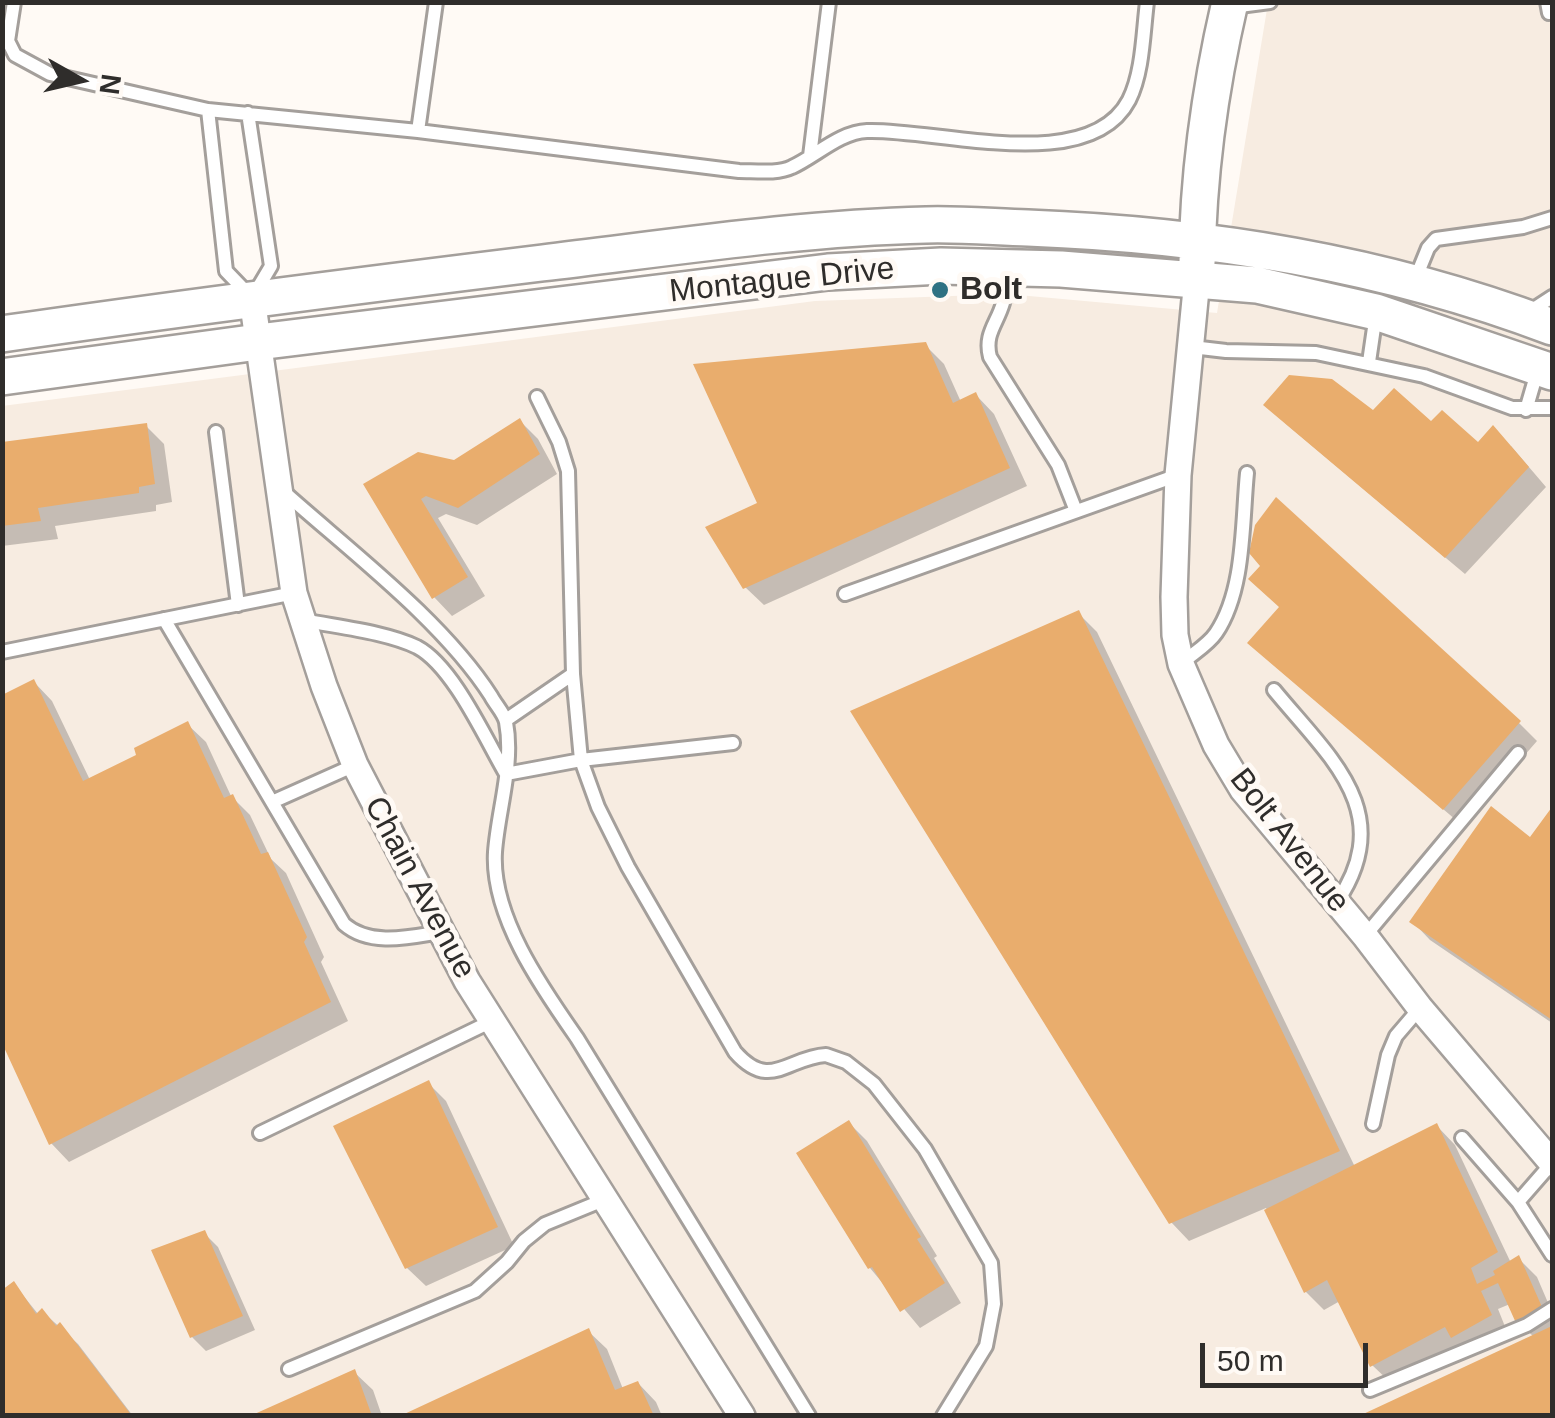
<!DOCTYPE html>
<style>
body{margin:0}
#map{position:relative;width:1555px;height:1418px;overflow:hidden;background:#fffaf5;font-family:Helvetica,sans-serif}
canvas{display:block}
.frame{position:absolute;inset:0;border:5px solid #2f2d2b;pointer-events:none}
.north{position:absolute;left:30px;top:30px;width:100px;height:100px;-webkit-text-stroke:8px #fffaf5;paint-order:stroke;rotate:98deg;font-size:28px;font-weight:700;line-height:40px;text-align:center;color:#2f2d2b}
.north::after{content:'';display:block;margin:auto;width:35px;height:45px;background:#2f2d2b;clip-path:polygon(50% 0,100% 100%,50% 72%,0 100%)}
.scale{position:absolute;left:1200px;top:1343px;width:168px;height:45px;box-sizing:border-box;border:5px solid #2f2d2b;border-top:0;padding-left:12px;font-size:30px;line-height:35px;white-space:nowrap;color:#2f2d2b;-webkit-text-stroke:8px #fffaf5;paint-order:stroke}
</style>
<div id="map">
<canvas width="1555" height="1418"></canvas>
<div class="frame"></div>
<div class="north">N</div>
<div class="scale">50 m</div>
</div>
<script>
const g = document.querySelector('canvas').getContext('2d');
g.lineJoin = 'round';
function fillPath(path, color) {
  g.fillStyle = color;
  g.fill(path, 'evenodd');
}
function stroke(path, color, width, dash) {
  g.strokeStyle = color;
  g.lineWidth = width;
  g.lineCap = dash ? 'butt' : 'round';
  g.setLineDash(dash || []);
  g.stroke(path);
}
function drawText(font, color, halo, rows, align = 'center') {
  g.font = font + ' Helvetica,sans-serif';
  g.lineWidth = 10;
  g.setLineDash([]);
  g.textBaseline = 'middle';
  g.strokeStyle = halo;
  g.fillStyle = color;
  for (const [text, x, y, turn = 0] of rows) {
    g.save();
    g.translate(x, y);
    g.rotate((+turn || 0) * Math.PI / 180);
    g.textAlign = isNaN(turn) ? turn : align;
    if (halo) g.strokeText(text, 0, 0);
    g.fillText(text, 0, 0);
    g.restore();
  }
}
const built = new Path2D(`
 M1268 3H1552V1415H3L2 406 815 301 1007 294 1217 313Z`);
const shadow = new Path2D(`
 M925 345 944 364 961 402 976 395 994 414 1027 486 764 605 745 587Z
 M1373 414 1431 424 1478 446H1511L1546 487 1465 574 1285 423Z
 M520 421 538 439 557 474 477 525 446 514 438 518 485 596 452 616 434 597 367 485 454 463Z
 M146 426 164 444 172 502 156 505V511L55 526 58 539 2 546V445Z
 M1078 613 1097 632 1355 1167 1437 1126 1455 1145 1511 1263 1518 1258 1537 1277 1552 1312V1416H1365L1534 1337 1518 1322 1510 1304 1498 1309 1508 1334 1391 1383 1372 1365 1340 1301 1324 1310 1306 1292 1266 1208 1189 1241 1171 1222Z
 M1269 661 1519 723 1537 741 1463 826Z
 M34 682 52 701 90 780 140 756 187 724 206 742 231 796 250 815 271 859 286 873 324 957 321 962 348 1021 69 1162 51 1143Z
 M1552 811V1023L1430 940 1412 921 1530 841Z
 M428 1083 446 1101 514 1246 426 1286 407 1268Z
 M849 1123 867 1141 937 1256 934 1258 961 1303 920 1328 870 1268Z
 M204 1233 218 1247 255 1330 206 1351 192 1337Z
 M14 1284 38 1314 42 1311 78 1344 133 1416H2Z
 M588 1331 607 1349 623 1389 638 1383 656 1402 662 1416H406Z
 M354 1372 373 1390 382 1416H256Z`);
const building = new Path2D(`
 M926 342 953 403 976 392 1010 468 743 589 705 527 757 503 693 364Z
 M1289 375 1332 379 1373 410 1394 388 1431 421 1442 410 1478 442 1493 425 1529 467 1445 558 1263 405Z
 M520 418 540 454 458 508 426 496 421 499 468 577 432 599 363 484 418 452 454 460Z
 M147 423 155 484 139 487V493L38 508 41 521 2 526V442Z
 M1276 497 1521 721 1443 810 1247 643 1279 607 1248 579 1260 566 1249 553 1255 525Z
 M1079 610 1340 1151 1169 1224 850 711Z
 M34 679 83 781 136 755 134 748 188 721 224 798 233 794 261 854 268 852 307 937 304 942 331 1002 49 1145 2 1043V695Z
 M1491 806 1530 837 1552 807V1020L1409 922Z
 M429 1080 498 1227 405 1269 333 1126Z
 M849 1120 921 1237 917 1239 945 1283 900 1312 872 1267 868 1269 796 1153Z
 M1437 1123 1498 1252 1471 1268 1477 1284 1495 1275 1493 1271 1519 1255 1542 1307 1516 1323 1498 1283 1481 1291 1492 1315 1451 1338 1445 1327 1370 1367 1327 1280 1304 1293 1264 1210Z
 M205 1230 243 1316 190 1338 151 1250Z
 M14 1281 36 1314 42 1308 56 1326 60 1322 132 1416H2V1290Z
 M1552 1326V1416H1359Z
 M589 1328 615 1390 638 1381 654 1416H400Z
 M355 1369 372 1416H250Z`);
const lane = new Path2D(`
 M14 2 8 41 15 55 50 74 208 110 418 131 739 171C755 171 778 174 792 167 816 156 840 132 867 131 935 128 1089 177 1129 100 1143 72 1143 33 1147 2
 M1547 2 1549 13
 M1232 7 1270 2
 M208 110 226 271 252 298 271 266 248 113
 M418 131 436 2
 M810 156 829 2
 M1009 270C1007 281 1006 292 1003 303 997 324 984 334 990 357L1058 465 1076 511
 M1415 280 1428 248 1436 239 1523 227 1552 218
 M1529 312 1552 297
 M1192 347 1226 351 1316 353 1424 376 1512 408H1552
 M1369 362 1376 314
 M1526 410 1538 369
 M216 432 238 605
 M284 492C350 551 443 621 491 696 495 704 504 713 506 722 514 765 498 810 495 852 491 916 542 988 577 1038L809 1416
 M845 594 1178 475
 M164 619 344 924C370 947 410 937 441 932
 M303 620C337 627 386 632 417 647 453 666 485 738 506 774L581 760 733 743
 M2 652 294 593
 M1181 664C1192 654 1208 645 1216 633 1245 590 1242 523 1247 473
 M573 674 581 760 598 807 628 867 735 1052C770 1092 788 1057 826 1055L846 1062 874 1084 925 1149 991 1263 994 1304 986 1346 943 1416
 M1274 690C1329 757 1398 812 1337 902
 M506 720 573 674 568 471 559 442 537 397
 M272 802 355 765
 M1365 936 1518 753
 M1373 1124 1388 1055 1396 1036 1420 1008
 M260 1133 492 1021
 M1462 1138 1518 1202 1552 1163
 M1518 1202 1552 1255
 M289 1369 475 1291 507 1262 524 1241 545 1224 606 1199
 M1370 1390 1527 1325 1552 1309`);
const street = new Path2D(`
 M1197 279 1178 475 1174 597 1175 635 1181 664 1216 745 1243 790 1365 936 1420 1008 1552 1163
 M252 298 294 593 324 686 355 765 467 981 742 1416`);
const secondary = new Path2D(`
 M1197 263C1198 174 1210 88 1230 2
 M2 334C182 308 362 285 542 263 669 248 798 228 926 225 960 224 994 227 1028 228 1209 235 1383 263 1552 327
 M2 377 258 342 828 272 941 266 1061 269 1257 285 1376 312 1552 372`);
const markers = [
 [940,290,10,"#2f7283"]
];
const streetNames = [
 ["Montague Drive",782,281,-6],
 ["Bolt Avenue",1289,841,52],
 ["Chain Avenue",419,888,62]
];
const poiNames = [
 ["Bolt",960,290]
];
fillPath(built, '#f7ece1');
fillPath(shadow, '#0003');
fillPath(building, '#e9ad6d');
stroke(lane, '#a49f9b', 18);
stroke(street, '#a49f9b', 30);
stroke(secondary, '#a49f9b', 40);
stroke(lane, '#fff', 12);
stroke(street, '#fff', 25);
stroke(secondary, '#fff', 35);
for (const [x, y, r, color] of markers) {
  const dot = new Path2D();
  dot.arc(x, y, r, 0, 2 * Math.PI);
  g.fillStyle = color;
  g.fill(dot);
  stroke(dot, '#fffaf5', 4);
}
drawText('32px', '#2f2d2b', '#fffaf5', streetNames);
drawText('bold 32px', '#2f2d2b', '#fffaf5', poiNames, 'left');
</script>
